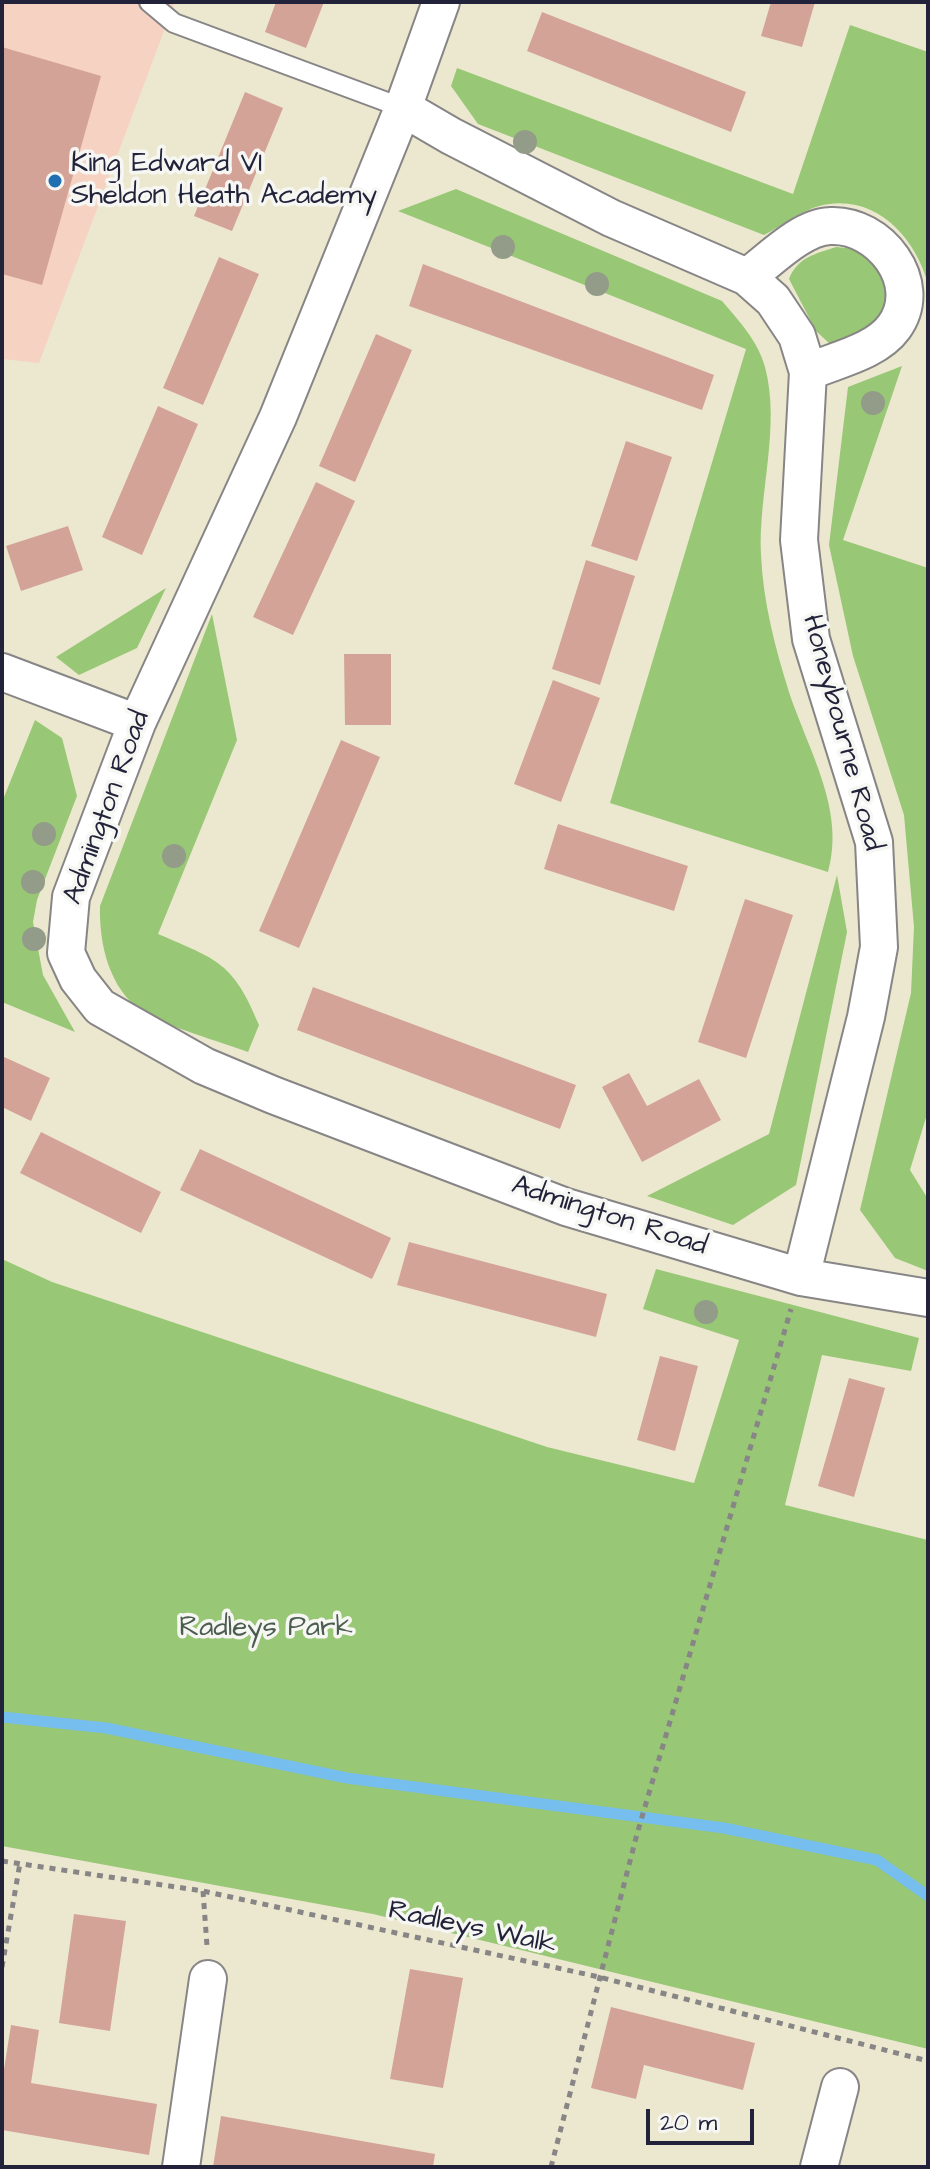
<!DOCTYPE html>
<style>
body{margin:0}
#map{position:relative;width:930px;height:2169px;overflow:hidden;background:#ece8cf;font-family:"Architects Daughter",sans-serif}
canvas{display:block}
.frame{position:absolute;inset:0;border:4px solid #22223b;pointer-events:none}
.scale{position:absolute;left:646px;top:2109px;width:108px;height:36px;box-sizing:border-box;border:4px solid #22223b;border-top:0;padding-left:10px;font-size:24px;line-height:28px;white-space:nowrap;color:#22223b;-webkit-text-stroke:6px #f6f6f2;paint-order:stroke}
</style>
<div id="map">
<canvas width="930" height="2169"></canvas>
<div class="frame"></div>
<div class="scale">20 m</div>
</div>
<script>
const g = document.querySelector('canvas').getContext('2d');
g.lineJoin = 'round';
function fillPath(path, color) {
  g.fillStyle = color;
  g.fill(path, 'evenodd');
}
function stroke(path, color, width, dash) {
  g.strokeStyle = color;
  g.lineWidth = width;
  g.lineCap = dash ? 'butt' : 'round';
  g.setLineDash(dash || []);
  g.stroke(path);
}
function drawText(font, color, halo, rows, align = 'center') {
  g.font = font + ' "Architects Daughter",sans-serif';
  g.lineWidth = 7;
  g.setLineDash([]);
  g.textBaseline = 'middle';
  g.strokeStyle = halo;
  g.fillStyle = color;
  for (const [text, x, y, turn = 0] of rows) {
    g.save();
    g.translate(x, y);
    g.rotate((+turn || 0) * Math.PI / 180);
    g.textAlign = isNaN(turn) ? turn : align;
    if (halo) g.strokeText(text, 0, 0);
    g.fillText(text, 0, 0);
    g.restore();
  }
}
const built = new Path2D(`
 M2 2H175L39 363 2 359Z`);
const green = new Path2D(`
 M850 25 928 52V284C915 236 874 192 819 206 801 211 781 226 764 235L478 124 451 86 457 68 793 194Z
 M456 189 722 301C739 321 758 341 765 367 781 427 758 494 761 555 763 601 775 648 789 692 808 750 846 810 828 872L610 803 746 349 398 211Z
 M836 247C844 248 855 248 861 251 896 270 894 329 855 341 847 343 838 343 830 344L816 331 789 279C798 257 815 254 836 247Z
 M902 366 843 540 928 568V1111L910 1170 928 1199V1271L895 1258 860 1210 911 993 914 927 904 815 853 656 829 545 848 387Z
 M166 588 137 648 79 675 56 657Z
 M212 614 237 740 158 934C218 960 233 962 259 1025L248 1052C221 1042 165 1026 143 1012 109 989 99 944 100 906Z
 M35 720 62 738 77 796 37 900 33 922 43 975 75 1032 2 1002V802Z
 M837 875 847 932 796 1185 733 1225 647 1196 769 1134Z
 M2 1259 52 1282 547 1447 694 1483 739 1340 643 1309 656 1269 919 1338 911 1371 822 1355 785 1505 928 1540V2049L373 1914 2 1846Z`);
const stream = new Path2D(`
 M2 1717 106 1728 347 1778 724 1828 877 1860 928 1896`);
const building = new Path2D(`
 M276 2H324L306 48 265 32Z
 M771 2H815L802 47 761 36Z
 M542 12 746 92 731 132 527 51Z
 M2 47 101 76 42 285 2 274Z
 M245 92 283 108 232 231 194 216Z
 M219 257 259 274 203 405 163 388Z
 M423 264 714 375 702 410 409 306Z
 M376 334 412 350 355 482 319 466Z
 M158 406 198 424 142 555 102 537Z
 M626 441 672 457 637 561 591 546Z
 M316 482 355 501 293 635 253 617Z
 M68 526 83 570 21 591 6 546Z
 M586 560 635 576 600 685 552 669Z
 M344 654H391V725H345Z
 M553 680 600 698 561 802 514 784Z
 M341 740 380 757 299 948 259 931Z
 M558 824 688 866 674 911 544 869Z
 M745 899 793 915 746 1058 698 1042Z
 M313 987 576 1085 560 1129 297 1030Z
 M2 1056 50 1078 31 1121 2 1107Z
 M629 1073 647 1106 699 1079 721 1120 642 1162 602 1087Z
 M41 1132 161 1192 141 1233 20 1173Z
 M200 1149 391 1238 372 1279 180 1190Z
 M409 1242 607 1294 596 1337 397 1285Z
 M660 1356 698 1366 675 1451 637 1440Z
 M849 1378 885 1388 854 1497 818 1486Z
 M74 1914 126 1921 110 2031 59 2023Z
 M410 1969 463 1978 443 2088 390 2079Z
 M611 2007 755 2043 743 2090 644 2065 636 2099 591 2088Z
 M11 2025 39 2030 31 2083 157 2104 149 2155 2 2130V2082Z
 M221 2116 435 2154 433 2167H213Z`);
const path = new Path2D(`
 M2 1861 203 1891 599 1977 928 2061
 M203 1891 207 1946
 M2 1967 20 1863
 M551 2167 637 1834 791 1309`);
const lane = new Path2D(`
 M149 2 174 23 403 108`);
const street = new Path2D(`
 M441 2 403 108 278 417 137 723 71 897 66 953 78 979 100 1007 204 1066 273 1095 566 1207 801 1277 928 1298
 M403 108 451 136 611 218 747 277 773 300 797 336 808 372 799 540 811 639 874 842 879 947 866 1017 801 1277
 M747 277C769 261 801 227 830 226 879 223 926 283 894 327 876 352 835 360 808 372
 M2 672 137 723
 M181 2167 208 1979
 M819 2167 840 2087`);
const trees = [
 [525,142],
 [503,247],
 [597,284],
 [873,403],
 [44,834],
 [174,856],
 [33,882],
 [34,939],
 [706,1312]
];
const markers = [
 [55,181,8,"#1f6fb2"]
];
const poiNames = [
 ["King Edward VI",71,165],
 ["Sheldon Heath Academy",71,197]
];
const streetNames = [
 ["Honeybourne Road",841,733,75],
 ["Admington Road",108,808,-70],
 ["Admington Road",609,1217,18],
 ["Radleys Walk",472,1929,12]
];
const parkNames = [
 ["Radleys Park",266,1629]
];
fillPath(built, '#f6d2c3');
fillPath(green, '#98c776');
stroke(stream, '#75beee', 11);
fillPath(building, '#d4a397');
stroke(lane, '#878585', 22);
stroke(street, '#878585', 40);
stroke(path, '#878585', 5, [6, 6]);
stroke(lane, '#fff', 18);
stroke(street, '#fff', 36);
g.fillStyle = '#939b89';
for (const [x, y] of trees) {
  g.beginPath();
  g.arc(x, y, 12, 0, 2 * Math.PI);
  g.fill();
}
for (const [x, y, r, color] of markers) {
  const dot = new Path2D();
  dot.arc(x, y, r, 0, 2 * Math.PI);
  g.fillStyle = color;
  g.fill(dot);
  stroke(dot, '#f6f6f2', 3);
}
drawText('28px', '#22223b', '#f6f6f2', poiNames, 'left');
drawText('28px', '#22223b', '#f6f6f2', streetNames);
drawText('28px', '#4b5c50', '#f6f6f2', parkNames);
</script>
